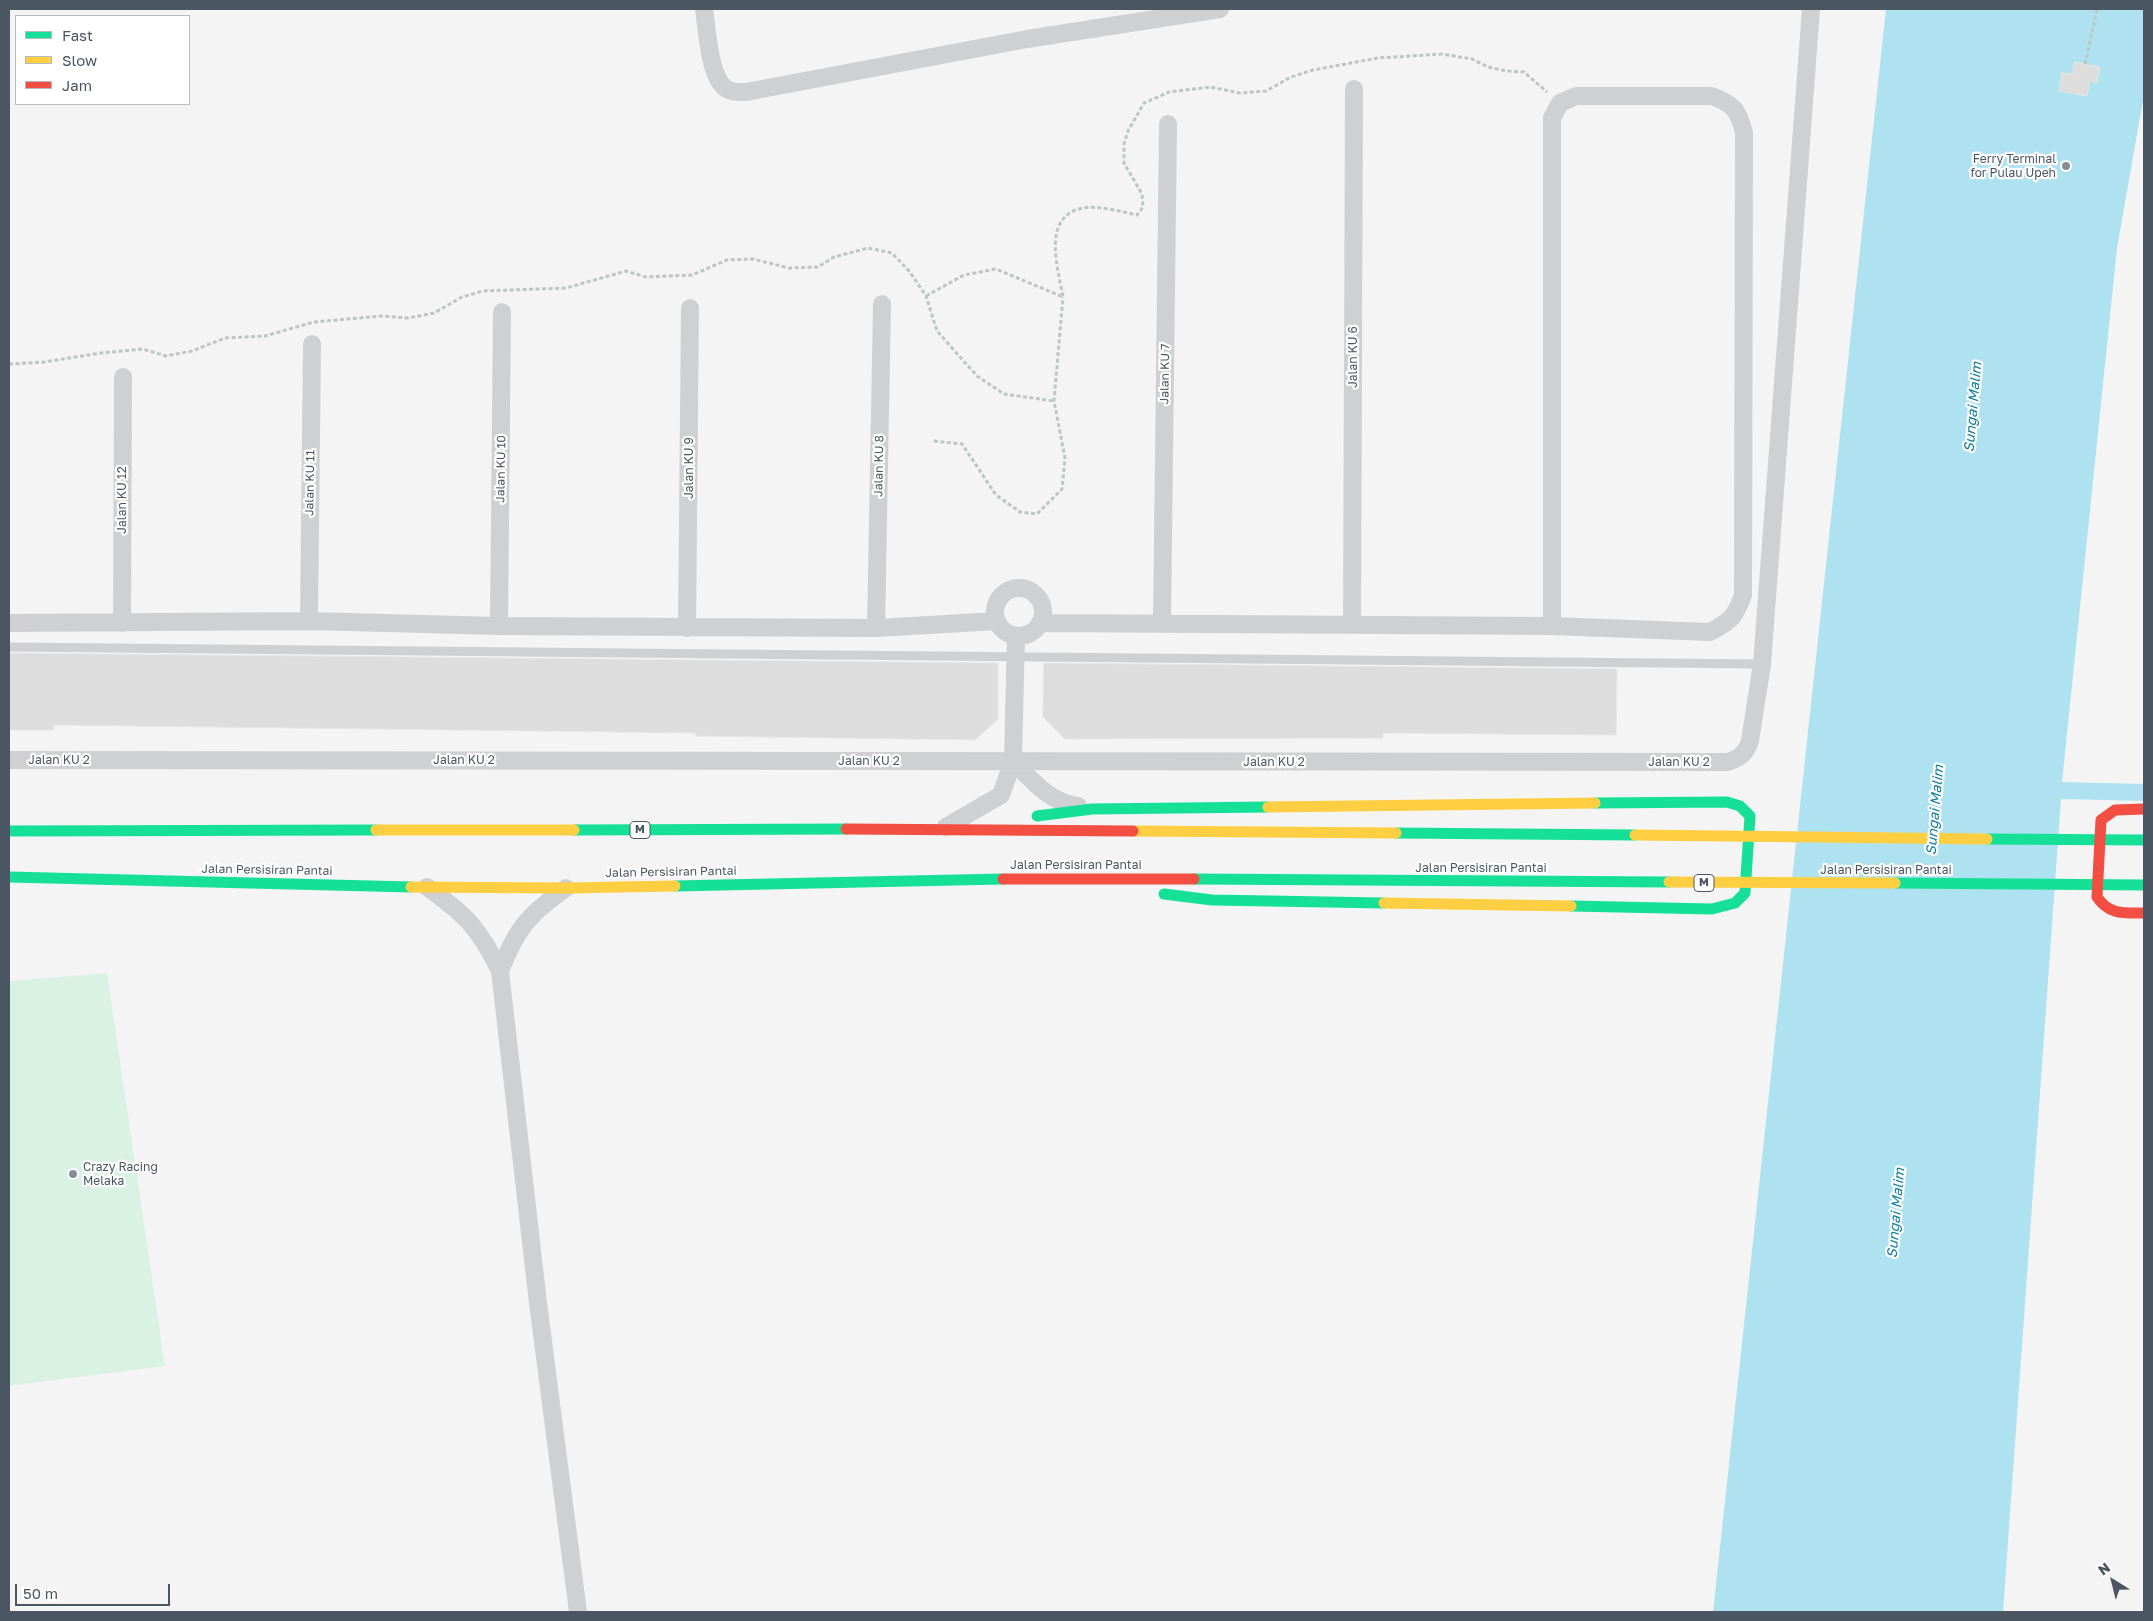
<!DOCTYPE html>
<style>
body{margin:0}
#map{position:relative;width:2153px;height:1621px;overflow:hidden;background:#f4f4f4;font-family:"Golos Text",sans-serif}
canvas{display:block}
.frame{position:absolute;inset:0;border:10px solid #4a5661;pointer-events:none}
.legend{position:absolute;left:15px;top:15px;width:175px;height:90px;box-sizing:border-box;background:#fff;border:1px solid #b7bbc0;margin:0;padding:6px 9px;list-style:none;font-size:15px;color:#4a5661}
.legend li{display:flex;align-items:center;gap:10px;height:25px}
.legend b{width:25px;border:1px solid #b7bbc0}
.north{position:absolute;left:2088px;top:1556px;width:50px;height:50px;-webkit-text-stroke:4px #fff;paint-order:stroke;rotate:324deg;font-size:14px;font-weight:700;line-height:20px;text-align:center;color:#4a5661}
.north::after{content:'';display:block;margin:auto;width:18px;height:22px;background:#4a5661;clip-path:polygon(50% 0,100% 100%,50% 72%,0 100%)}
.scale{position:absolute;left:15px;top:1584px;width:155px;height:22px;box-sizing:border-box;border:2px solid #4a5661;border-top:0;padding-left:6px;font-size:15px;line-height:18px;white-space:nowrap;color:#4a5661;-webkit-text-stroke:4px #fff;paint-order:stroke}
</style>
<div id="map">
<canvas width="2153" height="1621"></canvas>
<div class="frame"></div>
<ul class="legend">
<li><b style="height:6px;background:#16e098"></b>Fast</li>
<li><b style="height:6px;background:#ffcf43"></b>Slow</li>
<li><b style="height:6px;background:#f24e42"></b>Jam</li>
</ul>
<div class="north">N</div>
<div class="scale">50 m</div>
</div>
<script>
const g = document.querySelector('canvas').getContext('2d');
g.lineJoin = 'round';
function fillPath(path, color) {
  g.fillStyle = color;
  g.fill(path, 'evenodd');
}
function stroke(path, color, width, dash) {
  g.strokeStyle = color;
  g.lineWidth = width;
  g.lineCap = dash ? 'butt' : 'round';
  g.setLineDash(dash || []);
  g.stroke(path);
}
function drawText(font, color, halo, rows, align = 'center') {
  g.font = font + ' "Golos Text",sans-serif';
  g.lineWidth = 4.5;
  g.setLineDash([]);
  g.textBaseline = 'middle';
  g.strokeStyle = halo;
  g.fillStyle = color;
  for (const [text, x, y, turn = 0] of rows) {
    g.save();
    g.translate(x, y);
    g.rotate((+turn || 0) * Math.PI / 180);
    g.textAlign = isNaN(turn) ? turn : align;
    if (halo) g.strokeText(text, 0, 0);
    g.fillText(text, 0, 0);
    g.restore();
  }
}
const green = new Path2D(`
 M107 973 165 1366 9 1386V981Z`);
const water = new Path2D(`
 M1886 9H2144V95L2117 248 2062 782 2144 784V801L2061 799 2003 1612H1713Z`);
const building = new Path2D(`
 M2075 62 2100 67 2097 83 2090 81 2087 96 2059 91 2062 73 2072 74Z
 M9 653 998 663V719L975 740 696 736V733L54 725V730H9Z
 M1044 663 1617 669 1616 735 1383 733V738L1065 739 1043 717Z`);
const path = new Path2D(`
 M2085 64 2097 9
 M926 296 964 275 996 269 1063 297C1058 268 1041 216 1083 208 1097 205 1123 212 1137 215L1143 207 1142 194 1124 163V144L1128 131 1144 103 1169 92 1210 87 1240 93 1266 91 1291 77 1313 70 1378 58 1442 54 1472 59 1488 67 1506 71 1524 72 1547 92
 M9 364 44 362 101 353 143 349 166 356 192 351 225 338 265 336 314 322 381 316 408 318 434 313 462 297 483 291 566 288 626 271 646 277 692 275 727 260 753 259 789 268 818 267 834 257 868 248 892 253 910 272 926 296 937 331 977 376 1004 394 1054 401
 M934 441 962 444 996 495 1020 512 1037 514 1062 489 1065 458 1054 401 1063 297`);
const lane = new Path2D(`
 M9 647 1762 664`);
const street = new Path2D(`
 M704 9C707 28 709 74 724 87 731 93 738 92 746 92L1027 39 1220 9
 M995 612a24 24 0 1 1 48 0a24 24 0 1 1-48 0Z
 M309 621 312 344
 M9 623 309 621 499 626 876 628 997 621
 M122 623 123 377
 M1040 623 1552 626 1710 632C1731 621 1735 617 1743 595L1744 133C1739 111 1733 103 1711 96H1576L1560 103 1552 118V626
 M1162 624 1168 124
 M1352 625 1354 89
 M499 626 502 312
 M687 628 690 308
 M876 628 882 304
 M9 760 1728 762C1740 758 1746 753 1750 741L1762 664 1811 9
 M1013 761C1033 781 1049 802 1078 806
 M946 827 1001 795 1013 761 1016 636
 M427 887C466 915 479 928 500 971L538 1303 578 1612
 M500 971C517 928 528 915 566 888`);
const fast = new Path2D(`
 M1037 816 1092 809 1268 807
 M574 830 846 829
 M9 831 376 830
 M1396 833 1635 835
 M1987 839 2144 840
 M9 877 411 887
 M1194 879 1669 882
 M1895 883 2144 885
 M675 886 1003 879
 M1164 894 1212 900 1384 903
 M1571 906 1712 909 1735 903 1745 893 1750 816 1740 806 1727 802 1595 803`);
const slow = new Path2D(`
 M1268 807 1595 803
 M376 830H574
 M1133 831 1396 833
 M1635 835 1987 839
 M1669 882 1895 883
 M411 887 566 888 675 886
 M1384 903 1571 906`);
const jam = new Path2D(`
 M2144 809 2115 810 2101 820 2097 897C2109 915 2124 913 2144 913
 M846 829 1133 831
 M1003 879H1194`);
const markers = [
 [2066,166,5,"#868d94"],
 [73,1174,5,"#868d94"]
];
const shields = [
 [640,830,20],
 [1704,883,20]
];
const shieldNames = [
 ["M",640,830],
 ["M",1704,883]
];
const poiNames = [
 ["Ferry Terminal",2056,159],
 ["for Pulau Upeh",2056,173],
 ["Crazy Racing",83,1167,"left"],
 ["Melaka",83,1181,"left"]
];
const streetNames = [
 ["Jalan KU 6",1353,357,-90],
 ["Jalan KU 7",1165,374,-89],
 ["Jalan KU 8",879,466,-89],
 ["Jalan KU 9",689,468,-90],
 ["Jalan KU 10",501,469,-89],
 ["Jalan KU 11",310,483,-89],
 ["Jalan KU 12",122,500,-90],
 ["Jalan KU 2",59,760],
 ["Jalan KU 2",464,760],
 ["Jalan KU 2",869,761],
 ["Jalan KU 2",1274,762],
 ["Jalan KU 2",1679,762],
 ["Jalan Persisiran Pantai",1076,865],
 ["Jalan Persisiran Pantai",1481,868],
 ["Jalan Persisiran Pantai",267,870,1],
 ["Jalan Persisiran Pantai",1886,870],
 ["Jalan Persisiran Pantai",671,872,-1]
];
const waterNames = [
 ["Sungai Malim",1973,407,-85],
 ["Sungai Malim",1935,810,-85],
 ["Sungai Malim",1896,1213,-85]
];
fillPath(green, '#d9f2e3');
fillPath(water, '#aee2f0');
fillPath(building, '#ddddde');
stroke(building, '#e5e6e7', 1);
stroke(path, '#bcc7c4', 3, [4, 2.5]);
stroke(lane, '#ced0d2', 9);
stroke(street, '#ced0d2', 18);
stroke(fast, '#16e098', 11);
stroke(slow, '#ffcf43', 11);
stroke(jam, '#f24e42', 11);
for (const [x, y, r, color] of markers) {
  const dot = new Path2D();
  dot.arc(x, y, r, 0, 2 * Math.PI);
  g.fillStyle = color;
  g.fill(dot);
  stroke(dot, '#fff', 2);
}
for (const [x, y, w] of shields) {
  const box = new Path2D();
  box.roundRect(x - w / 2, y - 8.5, w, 17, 4);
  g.fillStyle = '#fff';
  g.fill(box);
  stroke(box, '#4a5661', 1);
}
drawText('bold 11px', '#4a5661', null, shieldNames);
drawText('12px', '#4a5661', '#fff', poiNames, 'right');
drawText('12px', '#4a5661', '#fff', streetNames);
drawText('italic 14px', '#0c7c9b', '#fff', waterNames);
</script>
